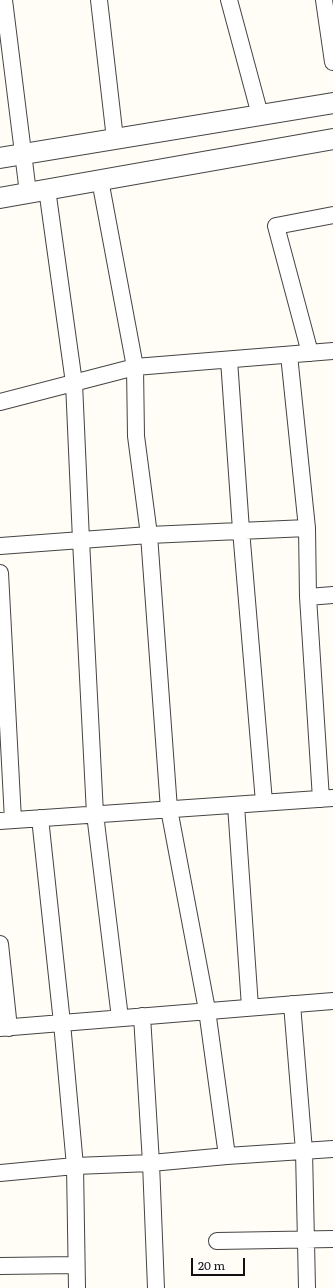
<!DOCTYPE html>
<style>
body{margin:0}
#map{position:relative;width:333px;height:1288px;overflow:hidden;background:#fffdf5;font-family:Literata,serif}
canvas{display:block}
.scale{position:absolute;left:191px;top:1258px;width:54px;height:18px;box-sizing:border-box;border:2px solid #111;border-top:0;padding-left:5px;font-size:12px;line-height:14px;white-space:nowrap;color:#111;-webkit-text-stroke:3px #fff;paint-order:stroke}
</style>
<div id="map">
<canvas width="333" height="1288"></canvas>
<div class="scale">20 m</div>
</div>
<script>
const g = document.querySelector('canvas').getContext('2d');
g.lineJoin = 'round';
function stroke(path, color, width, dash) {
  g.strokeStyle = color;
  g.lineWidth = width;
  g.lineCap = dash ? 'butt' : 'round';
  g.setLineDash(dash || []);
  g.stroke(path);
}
const minor = new Path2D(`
 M4 0 28 193
 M99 0 115 139
 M229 0 260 115
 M324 0 333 62
 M100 180 135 367 136 436 149 535 169 809 207 1010 227 1156
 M47 189 74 383 81 540 95 814 120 1018
 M310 353 276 226 333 215
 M289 355 307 528 308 597 321 799
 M229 360 241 530 264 802
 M0 402 135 367 333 351
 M0 546 149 535 307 528
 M0 573 13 820
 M308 597 333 595
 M236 805 250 1007
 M40 818 62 1023 75 1166 77 1288
 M0 821 333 798
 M0 944 9 1028
 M292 1004 304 1151 307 1288
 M142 1016 151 1163 156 1288
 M0 1028 333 1001
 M0 1173 75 1166 151 1163 227 1156 333 1149
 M217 1241 333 1239
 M0 1266 76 1265`);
const tertiary = new Path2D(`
 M0 158 333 103
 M0 198 333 139`);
stroke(minor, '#444', 18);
stroke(tertiary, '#444', 22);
stroke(minor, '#fff', 16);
stroke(tertiary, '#fff', 20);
</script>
